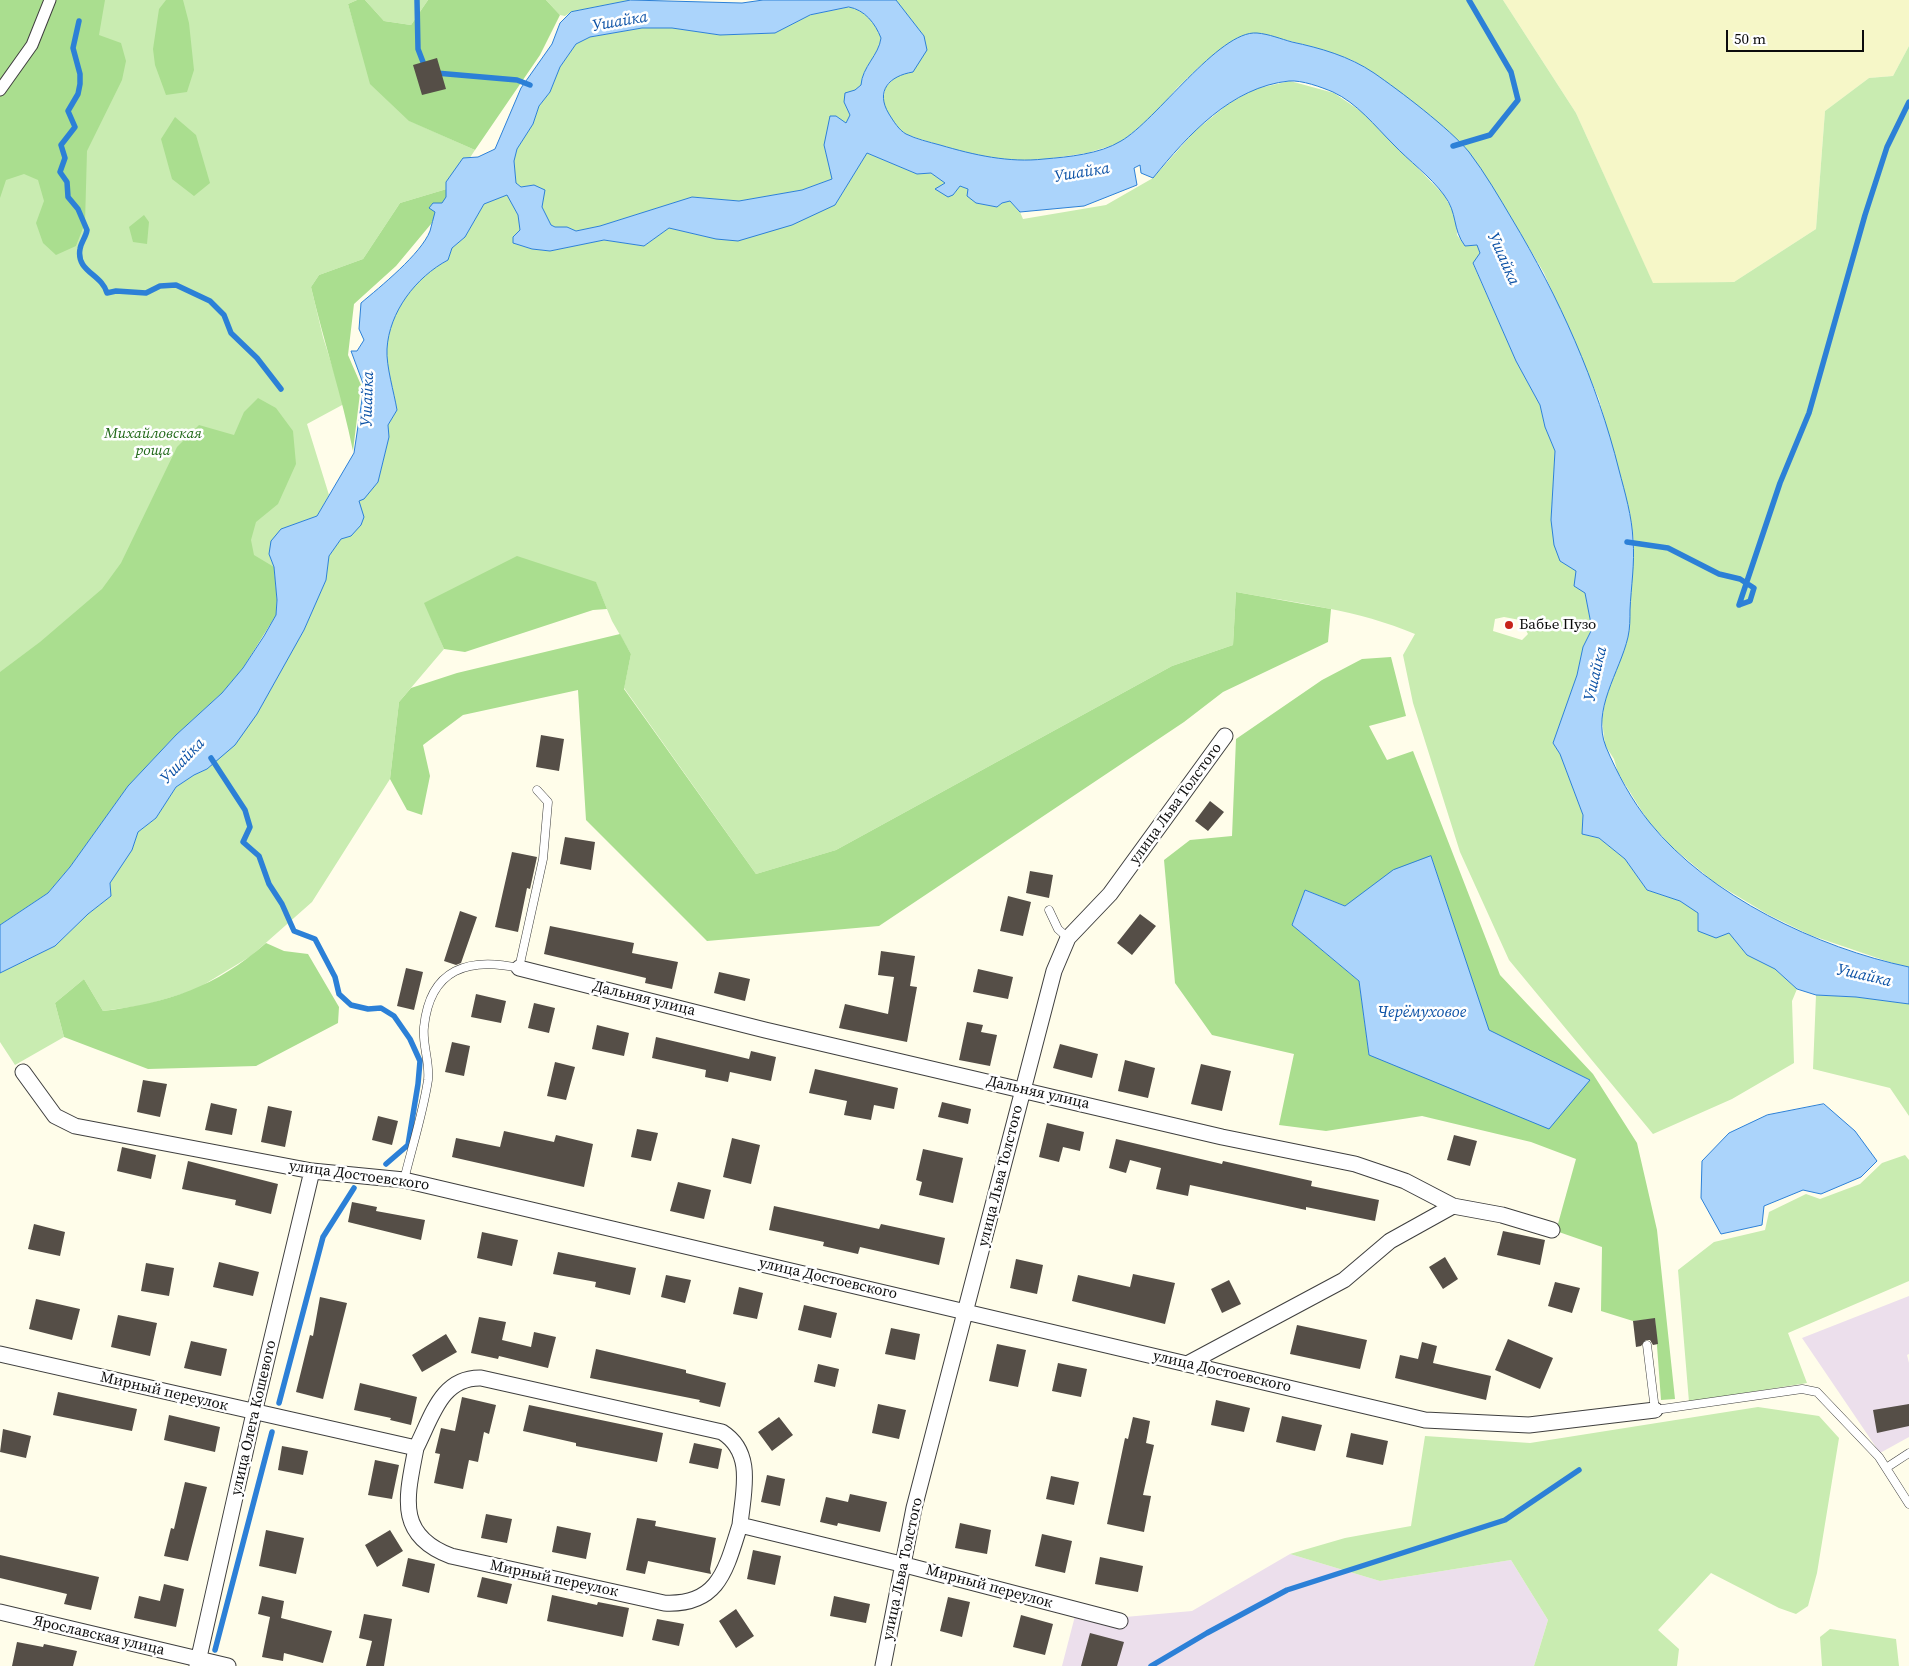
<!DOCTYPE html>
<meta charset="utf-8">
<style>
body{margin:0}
#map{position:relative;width:1909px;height:1666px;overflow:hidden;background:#fffdea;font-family:"Source Serif 4",serif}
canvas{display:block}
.scale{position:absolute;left:1726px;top:30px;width:138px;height:22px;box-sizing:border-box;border:2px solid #0c0c0c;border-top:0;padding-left:6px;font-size:15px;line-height:18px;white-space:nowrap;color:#0c0c0c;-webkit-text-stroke:4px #fff;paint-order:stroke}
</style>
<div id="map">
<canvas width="1909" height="1666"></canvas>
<div class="scale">50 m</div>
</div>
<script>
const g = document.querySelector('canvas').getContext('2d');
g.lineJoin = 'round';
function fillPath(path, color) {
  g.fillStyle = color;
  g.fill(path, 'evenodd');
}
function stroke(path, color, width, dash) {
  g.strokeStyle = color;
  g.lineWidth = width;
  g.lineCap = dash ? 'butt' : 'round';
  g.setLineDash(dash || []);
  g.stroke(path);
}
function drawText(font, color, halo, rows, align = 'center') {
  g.font = font + ' "Source Serif 4",serif';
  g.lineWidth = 5;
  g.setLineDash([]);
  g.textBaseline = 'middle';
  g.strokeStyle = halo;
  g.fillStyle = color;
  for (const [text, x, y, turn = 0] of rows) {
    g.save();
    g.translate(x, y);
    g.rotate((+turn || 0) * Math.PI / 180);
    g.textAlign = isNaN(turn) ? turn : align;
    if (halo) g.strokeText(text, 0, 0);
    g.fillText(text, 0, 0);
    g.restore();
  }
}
const industrial = new Path2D(`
 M1909 1296V1354L1907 1355 1909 1363V1437L1880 1453 1802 1338Z
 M1290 1554 1380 1581 1511 1560 1548 1620 1534 1666H1062L1075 1616 1120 1629 1125 1617 1192 1611Z`);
const farmland = new Path2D(`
 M1503 0H1909V46L1893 76 1869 78 1825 111 1816 229 1734 282 1653 284 1576 113Z`);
const green = new Path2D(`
 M0 0H357L348 4 357 35 410 121 475 150 450 188 400 203 363 259 319 275 311 287 323 337 344 404 307 424 329 495 317 516 281 529 269 554 274 567 0 925Z
 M365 0H428L411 25 384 21Z
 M546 0H631L571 12 565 16 560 15Z
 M896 0H1503L1576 113 1653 283 1734 282 1816 229 1825 111 1869 78 1893 76 1909 46V967L1892 963 1810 935 1767 914 1714 882 1673 848 1648 821 1618 773 1614 759 1605 745 1602 720 1606 696 1628 638 1634 543 1631 519 1599 399 1544 273 1506 209 1466 149 1374 73 1352 60 1313 47 1286 40 1238 38 1200 66 1177 88 1155 114 1120 143 1087 153 1040 160H1008L970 154 923 140 902 133 894 122 883 105 885 88 897 75 924 36Z
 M849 7C865 10 875 23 881 37 879 55 862 67 861 85L844 102 850 115 846 124 836 116 824 145 832 179 802 190 739 201 692 197 600 226 576 231 567 227H555L551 225 542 207 543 197 534 185 521 187 516 183 514 161 517 149 533 124 539 106 550 92 560 67 576 44 590 37 642 28H672L720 35 775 33 810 15Z
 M1290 81 1334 93 1365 114 1444 195 1456 217 1457 235 1465 246 1477 245 1481 253 1473 264 1516 361 1540 405 1545 427 1555 451 1551 520 1560 561 1577 571 1585 593 1592 629 1583 647 1577 675 1553 743 1560 754 1583 815 1582 834 1599 838 1625 859 1647 890 1680 901 1729 932 1747 955 1775 969 1797 989 1792 1001 1794 1063 1732 1099 1653 1134 1509 960 1460 852 1413 703 1403 655 1415 634C1359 610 1296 603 1236 592L1233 645 1172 666 836 850 756 874 624 688 631 654 612 621 596 583 425 603 444 649 399 702 390 779 312 902 251 956 195 990 145 1005 103 1011 84 979 55 1003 64 1037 15 1065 0 1042V973L55 946 88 914 111 896 110 883 132 850 138 832 156 818 176 787 194 775 207 769 257 714 304 630 326 580 329 556 341 539 351 536 359 501 378 482 389 437 388 425 397 410C394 392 386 366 387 349 389 312 416 277 448 260L452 248 465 237 484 204 507 194 518 215 520 230 513 237V243L532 249 550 251 604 240 644 246 669 228 716 239 835 205 867 153 917 174 931 173 946 183 953 195 960 186 968 189 976 203 997 207 1002 203 1010 201 1020 212 1023 219 1106 205 1153 178 1195 131 1228 104 1255 89ZM1504 617 1520 620 1528 634 1522 640 1493 631 1495 619Z
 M1816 995 1856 997 1909 1004V1116L1890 1088 1813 1069Z
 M1905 1155 1909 1160V1281L1788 1333 1807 1383 1689 1402 1678 1270 1714 1242 1765 1230 1769 1212 1806 1194 1820 1199 1860 1184 1882 1163Z
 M1758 1407 1819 1416 1839 1438 1817 1573 1808 1606 1796 1614 1779 1608 1711 1573 1658 1630 1679 1649 1677 1666H1534L1548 1620 1511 1560 1380 1581 1290 1554 1345 1538 1411 1526 1425 1436 1530 1443Z
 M1830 1629 1896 1639 1899 1666H1822L1820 1637Z`);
const forest = new Path2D(`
 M0 0H105L99 35 121 43 126 61 122 80 87 151 85 223 76 246 56 255 43 243 36 223 44 201 38 180 24 174 6 180 0 198Z
 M166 0H183L189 23 194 70 187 92 166 95 155 65 153 49 159 9Z
 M357 0H365L384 21 411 25 428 0H546L560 15 540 55 475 150 409 121 370 84 348 4Z
 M175 117 196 135 210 183 194 196 172 179 161 139Z
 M450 188 451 200 396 266 354 304 348 355 361 385 353 451C342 396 324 343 311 287L319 275 363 259 400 203Z
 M144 215 149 222 147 244 133 242 129 227Z
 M258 398 276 408 293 431 296 464 278 504 256 522 251 540 254 555 274 567 277 600 276 615 243 668 222 693 176 735 128 786 70 867 48 893 0 925V672L40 642 102 589 121 563 177 447 199 425 234 435 244 412Z
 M517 556 596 582 607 609 593 610 465 652 444 649 424 603Z
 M1236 592 1331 609 1328 642 1223 692 1184 722 879 926 707 941 586 820 578 690 463 715 423 745 430 776 422 815 407 810 390 779 399 702 411 688 457 673 620 634 631 654 624 689 756 874 836 850 1172 666 1233 645Z
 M1391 657 1406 716 1369 726 1387 760 1413 751 1500 975 1593 1074 1637 1143 1657 1230 1675 1399 1661 1400 1655 1319 1633 1321 1601 1311 1602 1247 1556 1231 1576 1159 1531 1142 1422 1116 1326 1131 1279 1125 1294 1054 1212 1035 1175 983 1164 860 1190 840 1232 836 1236 739 1322 680 1362 659ZM1431 856 1489 1031 1590 1080 1369 1055 1359 981 1292 925 1305 890 1345 906Z
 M266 943 284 951 308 954 339 1007 338 1023 256 1066 148 1069 64 1037 55 1003 84 979 103 1011C168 1003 216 987 266 943Z`);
const water = new Path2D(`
 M631 0 742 3 763 0H896L924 36 927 50 913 72C889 76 875 91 889 114 894 122 899 130 906 134 916 139 929 142 940 145 974 155 1009 163 1044 159 1068 157 1100 154 1121 141 1156 121 1219 30 1257 33 1269 34 1281 39 1292 42 1320 48 1349 56 1374 73 1400 91 1449 128 1469 152 1485 173 1499 197 1512 219 1559 297 1597 382 1619 470 1625 493 1632 516 1633 540 1635 563 1631 587 1630 610 1630 619 1630 628 1628 637 1620 672 1591 710 1606 747 1617 773 1632 801 1650 823 1709 896 1818 948 1909 967V1004L1856 997 1816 995 1797 989 1775 969 1747 955 1729 933 1716 938 1698 931V913L1680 901 1647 890 1625 859 1599 838 1582 834 1583 815 1560 754 1553 743 1577 675 1583 647 1592 629 1585 593 1574 586 1576 571 1560 561 1554 545 1551 520 1555 451 1545 427 1540 405 1516 361 1473 263 1480 253 1477 245 1465 246C1452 229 1458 213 1444 195 1430 176 1409 161 1393 144 1375 126 1357 103 1333 92 1321 87 1302 80 1289 81 1231 87 1188 135 1153 178L1141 173 1140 165 1134 168 1137 185 1084 206 1020 212 1010 201 1002 203 997 207 976 203 967 196 968 189 960 186 953 195 948 197 935 189 945 183 931 173 917 174 867 153 835 205 792 225 738 241 716 239 669 228 644 246 604 240 550 251 532 249 513 243V237L520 230 518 215 507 195 484 204 465 237 452 248 448 260C416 277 389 312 387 349 386 366 394 392 397 410L388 425 389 437 378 482 364 499 359 501 364 517 361 525 351 536 341 539 329 556 326 580 304 630 257 714 235 745 207 769 194 775 176 787 156 818 138 832 132 850 110 883 111 896 88 914 55 946 0 973V925L48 893 70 867 128 786 176 735 222 693 243 668 264 636 276 615 277 600 274 567 269 554 271 541 281 529 317 516 354 453 364 386 351 351H357L364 340 359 329 361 303C380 287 421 254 430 231 432 225 433 218 435 212L429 208 433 203H442L446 197V182L463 158 478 157 495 149 521 88 552 44 560 23 571 12ZM849 7C865 10 875 23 881 38 879 55 862 67 861 85L855 90 845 93 844 102 850 115 846 123 836 116H830L824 145 832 179 802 190 739 201 692 197 600 226 576 231 567 227H555L551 225 542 207 545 190 534 185 521 187 516 183 514 161 517 149 533 124 539 106 550 92 560 67 576 44 590 37 642 28H672L720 35 775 33 810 15Z
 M1431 856 1489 1030 1590 1080 1549 1129 1369 1055 1359 981 1292 925 1305 890 1345 906 1393 870Z
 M1824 1104 1855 1131 1877 1161 1861 1177 1821 1194 1803 1190 1764 1206 1762 1225 1721 1234 1701 1198 1702 1161 1729 1133 1767 1115Z`);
const stream = new Path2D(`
 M417 0 418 49 423 62
 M79 21 73 48 80 74V84L78 94 68 111 75 127 61 145 65 158 60 172 67 182 68 197 78 209 87 230C86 237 81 242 80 249 76 272 102 274 107 293L116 291 146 293 160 286 176 285 210 301 224 315 231 333 257 358 281 389
 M436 73 517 80 530 85
 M1453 146 1490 135 1518 100 1511 72 1469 0
 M1627 542 1668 548 1719 574 1740 579 1754 588 1750 601 1739 605
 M1739 605 1780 483 1809 413 1865 215 1887 147 1909 102
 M211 758 245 810 250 827 243 842 259 856 269 884 282 904 294 931 315 939 335 977 339 994 351 1005 368 1009 381 1008 394 1016 410 1039 420 1061 418 1084 408 1145 386 1164
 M279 1403 323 1237 354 1188
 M215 1650 272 1432
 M1151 1666 1207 1633 1287 1590 1505 1520 1579 1470`);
const building = new Path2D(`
 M437 58 446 89 422 95 413 65Z
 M541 735 564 739 559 771 536 767Z
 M1210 801 1224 812 1208 831 1195 821Z
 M565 837 595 842 591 870 560 864Z
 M512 852 537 857 530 889 527 888 518 932 495 927Z
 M1030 871 1053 875 1049 898 1026 893Z
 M1008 896 1031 902 1023 936 1000 931Z
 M460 911 477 917 461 963 456 965 444 961Z
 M1140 914 1156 926 1132 955 1117 943Z
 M550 926 634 943 632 953 678 962 672 989 645 983 646 978 544 954Z
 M881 951 915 956 910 986 917 987 907 1042 839 1028 845 1004 888 1014 894 977 878 975Z
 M406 968 423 972 414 1010 397 1006Z
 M978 969 1013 977 1008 999 973 992Z
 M719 972 750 979 745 1001 714 993Z
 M476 994 506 1001 501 1023 471 1017Z
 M534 1003 555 1008 549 1033 528 1028Z
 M967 1022 983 1025 981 1032 997 1035 990 1066 959 1060Z
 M597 1025 629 1033 624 1056 592 1049Z
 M656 1037 749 1059 751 1051 776 1057 771 1081 730 1072 728 1082 705 1077 706 1070 652 1058Z
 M452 1042 470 1046 464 1076 445 1072Z
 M1060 1044 1098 1054 1092 1078 1053 1068Z
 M1125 1060 1155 1068 1148 1098 1118 1091Z
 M555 1062 575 1067 566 1100 547 1096Z
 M1201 1064 1231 1071 1222 1111 1191 1104Z
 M815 1069 898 1088 894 1109 874 1105 871 1120 844 1115 847 1101 809 1093Z
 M143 1080 167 1084 160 1117 137 1112Z
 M942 1102 971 1109 968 1124 938 1117Z
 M211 1103 237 1109 232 1135 205 1130Z
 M268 1106 292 1111 285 1147 261 1142Z
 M378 1116 398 1121 392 1145 372 1140Z
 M1047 1123 1084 1132 1080 1151 1063 1147 1059 1162 1039 1157Z
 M637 1129 658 1133 651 1161 631 1157Z
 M504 1131 554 1142 556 1135 593 1144 584 1187 452 1157 456 1138 500 1147Z
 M1454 1135 1477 1141 1470 1166 1447 1160Z
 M732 1138 760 1145 751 1184 723 1177Z
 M1116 1139 1222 1164 1223 1161 1312 1181 1311 1186 1379 1200 1375 1221 1306 1207V1210L1190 1185 1188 1196 1156 1189 1161 1168 1130 1160 1126 1173 1109 1168Z
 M122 1147 156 1155 151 1179 117 1171Z
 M923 1149 963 1158 953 1203 919 1195 922 1182 916 1180Z
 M188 1161 278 1184 271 1214 235 1205 236 1200 182 1189Z
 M678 1182 711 1190 704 1219 670 1211Z
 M352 1202 377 1207 376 1211 425 1220 421 1240 348 1222Z
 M774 1206 879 1229 881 1224 945 1238 939 1265 860 1247 858 1254 823 1246 824 1242 769 1230Z
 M34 1224 65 1232 60 1256 28 1249Z
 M1503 1231 1545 1240 1540 1265 1497 1255Z
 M482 1232 518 1240 512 1266 477 1258Z
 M558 1252 636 1268 630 1295 595 1287 596 1282 553 1274Z
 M1445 1257 1458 1279 1443 1289 1429 1267Z
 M1016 1259 1043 1265 1037 1294 1010 1288Z
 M219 1262 259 1272 253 1296 213 1287Z
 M146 1263 174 1268 169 1296 141 1291Z
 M1133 1274 1175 1283 1165 1324 1072 1301 1078 1275 1130 1287Z
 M666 1275 691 1280 685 1303 661 1297Z
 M1229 1280 1241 1304 1222 1313 1211 1289Z
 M1555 1282 1580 1288 1572 1313 1548 1306Z
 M739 1287 763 1293 757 1319 733 1314Z
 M320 1297 347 1303 323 1399 296 1392 310 1335 313 1336Z
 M36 1299 80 1309 72 1340 29 1329Z
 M804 1305 837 1313 831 1338 798 1330Z
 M118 1315 157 1323 150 1356 111 1347Z
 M479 1317 506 1322 502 1340 531 1347 534 1332 556 1337 548 1368 499 1356 498 1359 471 1353Z
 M1655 1318 1658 1344 1653 1345 1650 1340H1646L1641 1346 1636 1347 1633 1321Z
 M1297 1325 1367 1340 1360 1369 1290 1354Z
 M891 1328 920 1334 915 1360 885 1354Z
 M446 1334 457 1352 422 1372 412 1355Z
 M1508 1339 1553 1358 1540 1389 1495 1370Z
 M191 1341 227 1349 221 1376 184 1368Z
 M1422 1342 1437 1346 1433 1363 1491 1376 1486 1400 1395 1378 1400 1355 1418 1359Z
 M997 1344 1026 1350 1018 1387 989 1381Z
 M596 1349 686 1370V1373L726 1383 720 1407 699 1402 700 1400 590 1378Z
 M1058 1363 1087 1369 1081 1397 1052 1391Z
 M818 1364 839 1369 835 1387 814 1382Z
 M360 1383 417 1397 411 1425 390 1420 391 1418 354 1410Z
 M58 1392 137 1409 132 1431 53 1415Z
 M462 1397 496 1405 489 1434 484 1432 478 1462 469 1460 463 1489 434 1483 440 1454 435 1453 441 1428 455 1431Z
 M1216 1400 1250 1408 1244 1432 1211 1425Z
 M878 1404 906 1410 899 1439 872 1433Z
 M1909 1404V1426L1877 1433 1873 1410Z
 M529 1405 663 1433 657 1462 576 1446V1443L523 1431Z
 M169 1415 220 1427 215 1452 164 1440Z
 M1282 1416 1322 1425 1315 1451 1276 1442Z
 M779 1417 793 1435 772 1451 758 1432Z
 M1133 1417 1150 1421 1146 1443 1154 1445 1143 1495 1151 1496 1144 1532 1107 1524 1125 1438 1128 1439Z
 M3 1429 31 1436 26 1458 0 1452Z
 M1351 1433 1388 1441 1383 1465 1346 1457Z
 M694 1443 722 1449 718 1469 689 1463Z
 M282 1446 308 1451 303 1475 278 1470Z
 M375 1460 399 1465 392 1499 368 1495Z
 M767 1475 785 1479 780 1506 761 1502Z
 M1051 1476 1079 1482 1074 1505 1046 1499Z
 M185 1482 207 1487 188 1561 164 1556 171 1528 174 1529Z
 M850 1494 887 1502 880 1532 838 1523 837 1526 820 1522 826 1497 848 1502Z
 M486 1514 512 1519 507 1543 481 1538Z
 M637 1518 656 1521 655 1526 716 1538 710 1569 711 1574 648 1561 645 1574 626 1570Z
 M960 1523 991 1530 987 1554 955 1548Z
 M557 1526 591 1533 586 1559 552 1552Z
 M266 1530 304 1538 296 1574 259 1566Z
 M390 1530 403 1551 377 1567 365 1545Z
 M1042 1534 1072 1541 1065 1573 1035 1566Z
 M753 1550 781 1556 775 1585 747 1579Z
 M0 1555 99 1577 91 1610 64 1604 67 1594 0 1578Z
 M1100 1557 1143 1566 1138 1592 1095 1584Z
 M408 1558 435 1564 429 1593 402 1586Z
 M482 1577 512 1584 507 1604 477 1597Z
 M164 1584 184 1589 176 1627 134 1618 139 1596 160 1601Z
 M552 1595 597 1605 598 1602 629 1608 623 1637 547 1621Z
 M262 1596 284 1601 281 1618 332 1631 323 1663 284 1653 283 1661 262 1657 270 1617 258 1614Z
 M834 1596 870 1604 866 1623 830 1616Z
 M948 1597 970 1602 962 1637 940 1631Z
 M736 1609 754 1636 736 1648 719 1621Z
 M364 1614 392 1619 384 1666H366L372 1641 359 1638Z
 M1021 1615 1053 1624 1045 1655 1013 1647Z
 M657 1619 684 1624 679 1646 652 1640Z
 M1090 1633 1124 1642 1117 1666H1081Z
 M17 1642 43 1647 44 1644 77 1651 73 1666H12Z`);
const service = new Path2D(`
 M1049 910 1058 929 1068 938
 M404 1180C412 1147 423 1113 428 1080 430 1062 422 1044 424 1027 430 968 469 957 519 968L543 859 548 802 537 790
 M1647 1345 1655 1410 1802 1389 1817 1392 1879 1457 1909 1504
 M1886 1468 1909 1453`);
const pedestrian = new Path2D(`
 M0 90 32 45 50 0`);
const minor = new Path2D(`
 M519 968 765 1030 1222 1137 1355 1164 1405 1181 1453 1206 1502 1215 1552 1230
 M23 1072 55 1116 75 1126 312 1171 404 1180 1425 1420 1529 1425 1655 1410
 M0 1354 416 1448C407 1496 395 1535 451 1556L664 1603C719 1606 726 1569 740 1525L905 1565 1120 1621
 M1187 1364 1344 1280 1390 1241 1453 1206
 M416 1448C432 1417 441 1377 481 1378L722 1432C755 1453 743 1492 740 1525
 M0 1612 228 1666
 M197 1666 254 1413 312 1171
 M883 1666 914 1508 1054 971 1068 938 1110 894 1225 736`);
const markers = [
 [1509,625,5,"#c6241a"]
];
const parkNames = [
 ["Михайловская",153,434],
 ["роща",153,451]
];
const poiNames = [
 ["Бабье Пузо",1519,625]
];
const streetNames = [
 ["улица Льва Толстого",1176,804,-54],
 ["Дальняя улица",644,999,14],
 ["Дальняя улица",1038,1093,13],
 ["улица Достоевского",359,1176,8],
 ["улица Льва Толстого",1001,1176,-76],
 ["улица Достоевского",828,1279,13],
 ["улица Достоевского",1222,1372,13],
 ["Мирный переулок",164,1392,13],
 ["улица Олега Кошевого",254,1418,-77],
 ["улица Льва Толстого",903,1569,-78],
 ["Мирный переулок",554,1579,12],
 ["Мирный переулок",989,1587,15],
 ["Ярославская улица",99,1636,13]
];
const waterNames = [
 ["Ушайка",620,22,-10],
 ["Ушайка",1082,173,-9],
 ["Ушайка",1503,259,66],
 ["Ушайка",368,399,-88],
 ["Ушайка",1596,674,-77],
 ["Ушайка",183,761,-46],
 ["Ушайка",1864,976,13],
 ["Черёмуховое",1422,1013]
];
fillPath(industrial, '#ecdfec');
fillPath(farmland, '#f6f7c8');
fillPath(green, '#c9ecb1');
fillPath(forest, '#aade8f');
fillPath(water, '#abd4fb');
stroke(water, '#2c80d7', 1);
stroke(stream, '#2c80d7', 5.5);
fillPath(building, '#554e47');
stroke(service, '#3f3f3f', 9);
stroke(pedestrian, '#3f3f3f', 13);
stroke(minor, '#3f3f3f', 17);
stroke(service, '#fff', 8);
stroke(pedestrian, '#fff', 11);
stroke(minor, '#fff', 15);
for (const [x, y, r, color] of markers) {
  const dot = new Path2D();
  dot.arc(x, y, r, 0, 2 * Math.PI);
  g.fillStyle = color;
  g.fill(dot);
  stroke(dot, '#fff', 2);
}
drawText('italic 15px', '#206818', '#fff', parkNames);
drawText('15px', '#0c0c0c', '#fff', poiNames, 'left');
drawText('15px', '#0c0c0c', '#fff', streetNames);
drawText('italic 16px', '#0c52a6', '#fff', waterNames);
</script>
